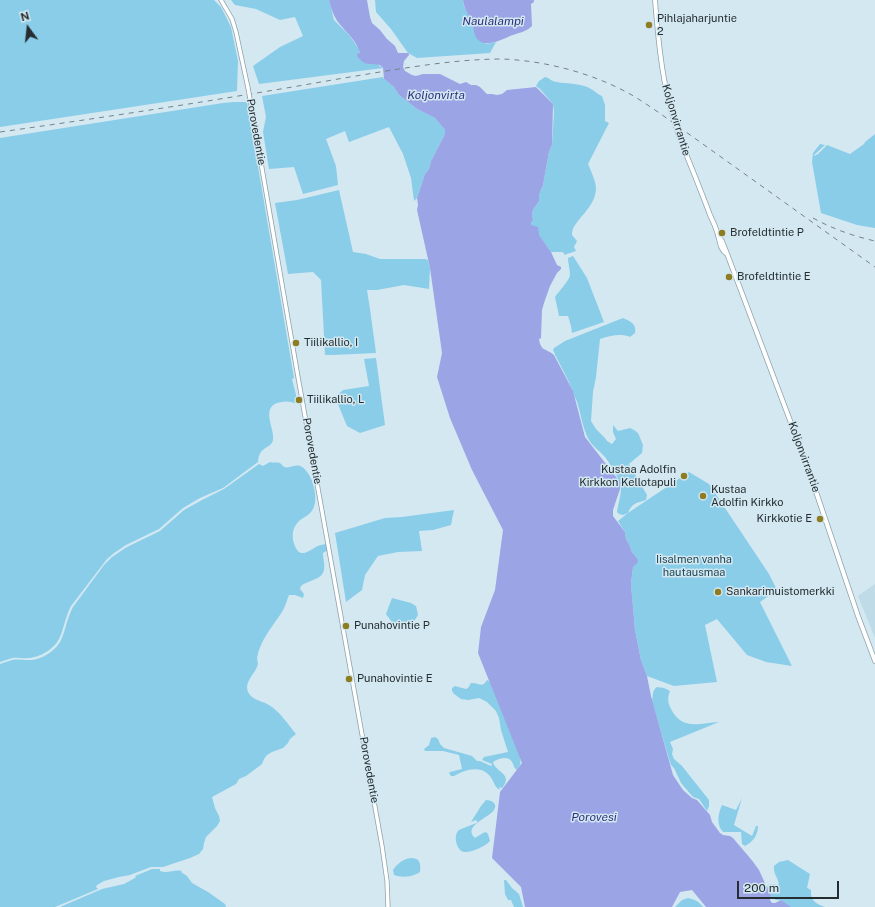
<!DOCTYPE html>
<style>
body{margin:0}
#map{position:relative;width:875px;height:907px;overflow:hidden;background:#d3e8f1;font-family:"Public Sans",sans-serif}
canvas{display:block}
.north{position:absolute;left:8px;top:8px;width:40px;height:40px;-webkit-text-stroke:3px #d3e8f1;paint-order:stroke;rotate:345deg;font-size:11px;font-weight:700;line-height:16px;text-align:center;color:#252d30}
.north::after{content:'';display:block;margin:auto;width:14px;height:18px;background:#252d30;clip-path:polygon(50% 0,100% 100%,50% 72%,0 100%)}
.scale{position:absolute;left:737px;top:881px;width:102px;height:18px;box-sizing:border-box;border:2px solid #252d30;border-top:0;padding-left:5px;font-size:12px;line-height:14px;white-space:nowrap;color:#252d30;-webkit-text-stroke:3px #d3e8f1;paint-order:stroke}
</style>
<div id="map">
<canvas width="875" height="907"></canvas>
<div class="north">N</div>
<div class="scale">200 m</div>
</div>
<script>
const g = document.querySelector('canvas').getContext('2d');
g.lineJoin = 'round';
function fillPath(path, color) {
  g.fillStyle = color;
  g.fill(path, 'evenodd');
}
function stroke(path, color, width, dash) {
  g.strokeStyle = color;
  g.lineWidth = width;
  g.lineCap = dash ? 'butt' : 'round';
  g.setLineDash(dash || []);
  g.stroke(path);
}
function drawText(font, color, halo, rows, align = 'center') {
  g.font = font + ' "Public Sans",sans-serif';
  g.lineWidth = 3;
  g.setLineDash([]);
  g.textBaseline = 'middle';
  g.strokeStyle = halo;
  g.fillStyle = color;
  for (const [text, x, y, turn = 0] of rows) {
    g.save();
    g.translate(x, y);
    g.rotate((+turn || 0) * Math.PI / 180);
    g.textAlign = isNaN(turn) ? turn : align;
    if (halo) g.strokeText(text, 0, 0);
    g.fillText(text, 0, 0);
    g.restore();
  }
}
const built = new Path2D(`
 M875 584V638L858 596Z`);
const green = new Path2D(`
 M0 0H214L221 7 231 27 238 61 237 91 0 127Z
 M231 0H329L334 20 349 35 359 49 360 53 383 68 259 84 253 66 280 47 303 36 295 17 280 20 256 9 235 5Z
 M375 0H463L464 6 473 24 475 34 486 44 496 42 490 53 417 58 408 53 391 29 376 12Z
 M383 77 384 79 388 82 394 87 399 95 417 109 435 118 445 130V134L431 161 429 169 425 174 417 198 414 201 411 178 403 154 389 127 349 142 345 131 326 139 336 166 338 185 303 194 294 167 269 169 263 132 266 117 262 96Z
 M545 77C550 78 552 82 557 82 567 84 582 83 591 89 595 91 597 94 602 96L605 105V121L609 123 588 164C591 171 596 182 596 188 596 209 571 221 572 235L577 241 574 247 576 251 564 255V253L562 252H551L531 225V223L533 220 532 215 533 210 539 201V195L543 185 549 152 552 145 554 112 553 104 540 89 536 86 539 81Z
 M234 102H247L294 378 292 379 296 395V402L295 403C289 401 283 401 277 403 261 409 275 429 273 440 272 445 268 446 264 449 260 452 258 457 258 462L223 488 200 498 183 508 159 529 126 545 114 553 107 559 71 606C65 617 64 629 59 639 54 649 39 658 28 658 23 659 18 657 12 658 8 659 4 661 0 662V138L223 103Z
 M875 134V228L857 225 821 213 812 162 813 153 820 144 825 145 814 155V156L818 154 827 145 850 154 864 144 865 142Z
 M339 190 353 252 366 254 380 259H425L428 260 430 268 429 289 404 285 377 290H367L370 309 376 353 332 355H325L321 280 313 272 288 274 275 203 297 200Z
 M573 256 587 278 604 322 572 333 571 326 568 316H559L555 297C559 291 569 281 570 275 570 269 568 264 568 258Z
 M623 318C630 321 637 324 635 333L630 337C621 333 609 336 600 339L596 377 593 392 591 421 596 429 605 438 607 441 612 444 616 439 613 432V425L618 431 630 428 634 430 638 433 643 445 642 453 629 464 647 495 646 500C636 503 632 503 628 513L689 472 709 484 769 574 777 590 760 602 792 666 766 662 747 655 717 619 705 625 717 682 674 686 647 676 641 660 635 630 631 584 633 567 637 558 632 552 629 544 626 539 625 532 618 521 628 513 623 515 619 514 617 512C618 504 621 496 621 488 621 481 609 461 604 456 599 450 593 447 589 440 582 428 581 412 576 399L575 398C570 381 560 366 553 350L554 348 565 341Z
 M376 358 385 425 360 433 347 426 335 397 343 390 369 386 364 359Z
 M270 462C273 463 277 462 280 463 281 464 283 466 284 467 290 469 296 463 302 467 313 474 319 499 313 509 310 515 304 517 299 521 292 528 291 537 295 546 296 549 298 552 301 553 307 554 313 548 318 546 320 545 324 544 327 544L328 554 326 551 323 553C323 559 325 564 324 570 322 580 308 580 301 586L300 589 304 594 303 598 295 595H289C287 600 285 607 282 612 273 626 260 640 257 658 257 660 258 662 258 664 256 674 241 683 250 695 255 701 263 701 269 705 280 712 288 724 296 734L290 739 288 743 283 748 272 752 267 755 264 759 262 764 246 776 239 779 236 784 212 797 215 808 219 816 220 821 217 826 206 837 204 843 203 849 199 854 190 858 163 867H151L130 875 119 877 104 881 97 885 96 887 98 889 55 907H0V664C4 663 8 661 12 660 17 659 22 660 28 660 40 661 56 651 61 640 66 629 67 618 73 607L104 565 112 557 127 547 160 531 184 510 202 500 224 489 259 464 263 466Z
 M454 510 451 525 433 530 419 531 422 551 398 552 378 556 365 575 362 590 346 602 335 533 385 518 402 517Z
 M392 598 411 603 416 606 418 615 413 623 395 626 386 614Z
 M487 680 489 681 491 684 520 756C521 763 521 764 517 770 513 767 514 765 512 762 508 755 498 759 493 762 495 772 514 774 502 788L499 787 500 790C494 787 494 781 490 776 481 765 465 769 454 776H451L449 773 450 772 462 769 459 755 443 751H425L424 749 429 745 431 738 435 737 438 739 440 744 444 748 472 756 477 761H480L491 766 492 765V764L482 760 484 757 508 752 501 730 499 718 496 711 487 702 479 698 468 700 461 699 454 694 452 691V688L455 686 466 689 468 688 471 683C479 682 482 689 487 680Z
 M657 687 664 688 670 691C667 698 668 703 671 709 682 731 700 723 719 722L670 742 673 749 672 754 674 759 682 766 709 800V806L707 811 699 799 693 797 681 783 674 768 671 765 669 759 652 701C653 696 652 690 657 687Z
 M742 798 734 825 752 836 756 826H758C758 835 753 842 745 846L742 844 741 832H723C716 824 718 814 722 805L736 810Z
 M486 800C492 800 498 804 494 810 489 818 462 826 475 838L483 833 486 832 488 834 490 841C486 846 471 853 464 852 456 850 453 835 459 830 465 827 471 825 477 823V821L476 820 471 822 481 806Z
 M411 858C420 858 421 864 420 872 413 877 402 878 394 875L393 870C398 863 403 859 411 858Z
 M788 860 810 874 807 888 811 890C810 900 816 904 825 907H788L781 900C776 901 774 899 771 897V895L767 888 768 885 770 884 778 885 779 884C778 878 773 873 774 866L779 862Z
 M152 869H160V871C167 874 175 869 182 871L181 872 187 876 192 883 208 892 225 904 226 907H60L102 889 124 884 135 878 136 877 135 876Z
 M504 880H506L512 888 519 894 523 907H514L511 900H508L505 894Z
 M688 898C694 899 700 902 703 907H675L682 900Z`);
const water = new Path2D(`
 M329 0H367L370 17 372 23 380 30 387 39 395 46 398 53H408L409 54V55L404 61 403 67 405 71 412 75 416 76 423 74H440L460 84 466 82 471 85H476L480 87 487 94H492L497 95 502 94 507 90 536 87 553 104 552 145 549 152 543 185 539 195V201L533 210 532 215 533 220 531 223V225L538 227 539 235 551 252 557 265 561 267V269L557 273 550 286 544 303 542 310 541 338 539 339C541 352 546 348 554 355L573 391 585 437 620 482V489L613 510V516L625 532 626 539 629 544 632 552 637 558 638 562 633 567 631 584 635 630 641 660 647 676 651 696 673 775 683 790 692 798 697 800 710 815 712 822 720 833 723 835 730 836 733 838C741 848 751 858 759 870 763 878 766 887 771 895L770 900 772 903H775L781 900 791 907H706L692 890 680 892 672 907H525L521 887 492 858 500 792 522 763 478 653 481 627 495 590 503 530 472 470 450 418 437 377 442 353 430 268 417 210 418 205 417 198 425 174 429 169 431 161 445 134V130L435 118 417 109 399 95 394 87 388 82 384 79 383 68 380 65C368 63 366 67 357 56V54L360 53C356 37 338 27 333 13 331 9 330 4 329 0Z
 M463 0H534V2L531 4 532 26C526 32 518 33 510 36 499 41 481 50 475 35 473 31 474 27 472 23 469 15 464 9 463 0Z`);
const minor = new Path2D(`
 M221 0 232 19 236 32 248 88
 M250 99 298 377 382 846 387 881 388 907`);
const major = new Path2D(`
 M655 0C658 36 661 71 670 107
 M679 136C689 162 700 188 710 215 713 221 716 228 718 235 720 242 720 250 727 254
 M718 236 722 241 726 251 808 468 858 616 875 661`);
const rail = new Path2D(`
 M0 132C100 118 199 103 298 86 338 79 378 72 419 66 447 62 475 59 503 59 546 61 592 73 630 94 639 99 649 106 658 112L875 267
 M813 218C833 229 853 236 875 241`);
const minorBridge = new Path2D(`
 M248 88 250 99`);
const majorBridge = new Path2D(`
 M670 107 679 136`);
const markers = [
 [649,25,4,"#8e7c22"],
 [722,233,4,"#8e7c22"],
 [729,277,4,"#8e7c22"],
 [296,343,4,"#8e7c22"],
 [299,400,4,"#8e7c22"],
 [684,476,4,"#8e7c22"],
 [703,496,4,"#8e7c22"],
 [820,519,4,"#8e7c22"],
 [718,592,4,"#8e7c22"],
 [346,626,4,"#8e7c22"],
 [349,679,4,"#8e7c22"]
];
const poiNames = [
 ["Pihlajaharjuntie",657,19],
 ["2",657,32],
 ["Brofeldtintie P",730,233],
 ["Brofeldtintie E",737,277],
 ["Tiilikallio, I",304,343],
 ["Tiilikallio, L",307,400],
 ["Kustaa Adolfin",676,470,"right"],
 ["Kirkkon Kellotapuli",676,483,"right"],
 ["Kustaa",711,490],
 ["Adolfin Kirkko",711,503],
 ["Kirkkotie E",812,519,"right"],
 ["Sankarimuistomerkki",726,592],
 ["Punahovintie P",354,626],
 ["Punahovintie E",357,679]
];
const streetNames = [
 ["Koljonvirrantie",676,120,73],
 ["Porovedentie",256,132,80],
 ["Porovedentie",312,451,80],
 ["Koljonvirrantie",804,457,70],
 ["Porovedentie",369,770,80]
];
const parkNames = [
 ["Iisalmen vanha",694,560],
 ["hautausmaa",694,573]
];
const waterNames = [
 ["Naulalampi",493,21],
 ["Koljonvirta",436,95],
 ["Porovesi",594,817]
];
fillPath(built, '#bfdbe8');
fillPath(green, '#8acde9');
fillPath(water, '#9ba5e6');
stroke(minor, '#8ea1aa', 5);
stroke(major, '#8ea1aa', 5.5);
stroke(minor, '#fff', 3.5);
stroke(major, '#fff', 4);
stroke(rail, '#748288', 1, [5, 5]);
stroke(minorBridge, '#8ea1aa', 5, []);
stroke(majorBridge, '#8ea1aa', 5.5, []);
stroke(minorBridge, '#fff', 3.5);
stroke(majorBridge, '#fff', 4);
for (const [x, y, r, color] of markers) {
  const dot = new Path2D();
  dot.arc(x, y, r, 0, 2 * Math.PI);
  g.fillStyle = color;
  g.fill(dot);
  stroke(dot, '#d3e8f1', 1.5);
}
drawText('11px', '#252d30', '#d3e8f1', poiNames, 'left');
drawText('11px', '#252d30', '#d3e8f1', streetNames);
drawText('11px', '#1e4453', '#d3e8f1', parkNames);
drawText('italic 12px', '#2f307c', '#d3e8f1', waterNames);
</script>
